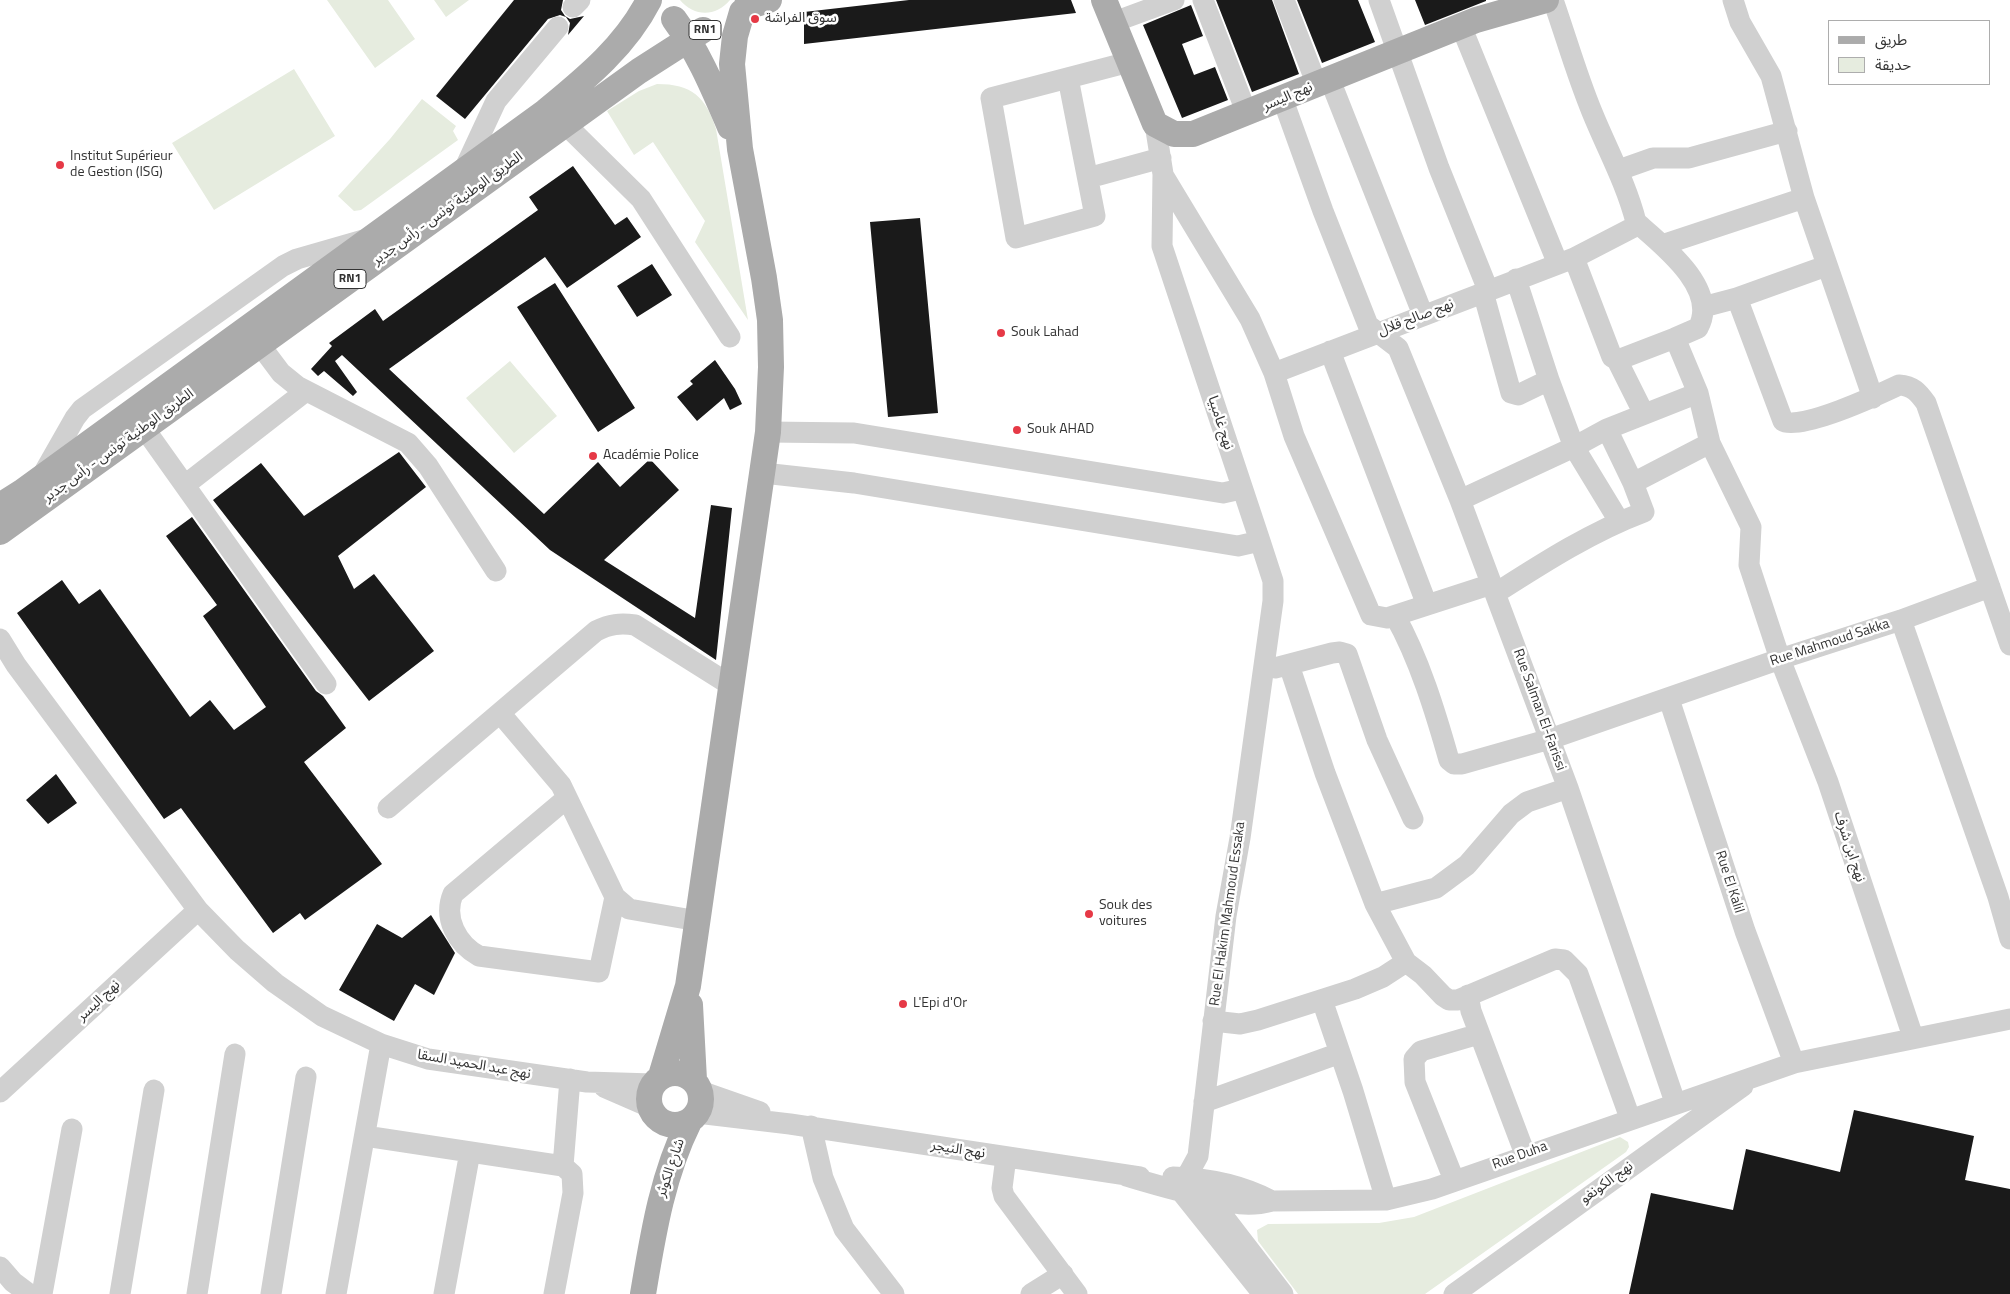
<!DOCTYPE html>
<meta charset="utf-8">
<style>
body{margin:0}
#map{position:relative;width:2010px;height:1294px;overflow:hidden;background:#fff;font-family:"Titillium Web","Noto Sans Arabic",sans-serif}
canvas{display:block}
.legend{position:absolute;left:1828px;top:20px;width:162px;height:65px;box-sizing:border-box;background:#fff;border:1px solid #adadad;margin:0;padding:6px 9px;list-style:none;font-size:15px;color:#333}
.legend li{display:flex;align-items:center;gap:10px;height:25px}
.legend b{width:25px;border:1px solid #adadad}
</style>
<div id="map">
<canvas width="2010" height="1294"></canvas>
<ul class="legend">
<li><b style="height:6px;background:#ababab"></b>طريق</li>
<li><b style="height:14px;background:#e6ecdf"></b>حديقة</li>
</ul>
</div>
<script>
const g = document.querySelector('canvas').getContext('2d');
g.lineJoin = 'round';
function fillPath(path, color) {
  g.fillStyle = color;
  g.fill(path, 'evenodd');
}
function stroke(path, color, width, dash) {
  g.strokeStyle = color;
  g.lineWidth = width;
  g.lineCap = dash ? 'butt' : 'round';
  g.setLineDash(dash || []);
  g.stroke(path);
}
function drawText(font, color, halo, rows, align = 'center') {
  g.font = font + ' "Titillium Web","Noto Sans Arabic",sans-serif';
  g.lineWidth = 5;
  g.setLineDash([]);
  g.textBaseline = 'middle';
  g.strokeStyle = halo;
  g.fillStyle = color;
  for (const [text, x, y, turn = 0] of rows) {
    g.save();
    g.translate(x, y);
    g.rotate((+turn || 0) * Math.PI / 180);
    g.textAlign = isNaN(turn) ? turn : align;
    if (halo) g.strokeText(text, 0, 0);
    g.fillText(text, 0, 0);
    g.restore();
  }
}
const green = new Path2D(`
 M327 0H388L415 39 375 68Z
 M434 0H469L446 17Z
 M680 0H730C716 17 694 17 680 0Z
 M294 69 335 136 214 210 172 143Z
 M657 84C692 84 706 97 716 129L748 320 695 242 705 221 653 142 634 155 607 111 639 91Z
 M422 99 456 126 453 131 458 140 361 210 354 211 338 196 390 139Z
 M510 361 557 416 514 453 466 398Z
 M1620 1137 1628 1142 1629 1147 1626 1152 1425 1294H1298L1258 1241 1257 1230 1268 1224 1379 1223 1414 1217Z`);
const building = new Path2D(`
 M514 0H563L561 10 565 16 570 19 584 16 568 35 570 23 566 17 560 15 548 19 465 119 436 96Z
 M909 0H1071L1076 13 804 44V12Z
 M1216 0H1272L1299 74 1252 92Z
 M1297 0H1358L1375 42 1322 63Z
 M1415 0H1486V1L1425 25Z
 M1191 5 1203 36 1182 44 1194 75 1215 67 1228 100 1182 118 1143 25Z
 M573 166 615 225 627 217 641 237 567 288 545 257 389 369 544 514 598 462 620 487 650 459 679 490 604 560 695 618 711 505 732 508 716 660 550 550 342 355 335 361 357 392 353 396 324 371 318 376 311 369 332 346 329 343 375 309 383 321 538 210 529 197Z
 M920 218 938 413 888 417 870 222Z
 M652 264 672 295 637 317 617 286Z
 M555 283 635 408 598 432 517 307Z
 M715 360 735 389 742 404 730 410 724 398 697 421 677 397 693 384 690 381Z
 M399 452 426 487 338 556 354 589 374 574 434 651 369 701 213 500 261 463 304 516Z
 M192 517 316 691 323 696 346 728 304 762 382 864 305 920 300 913 273 933 181 808 164 819 17 613 62 580 79 604 100 589 190 717 210 700 234 730 266 707 203 616 217 605 166 536Z
 M56 774 77 803 48 824 26 800Z
 M431 915 455 953 434 995 415 984 394 1021 339 990 377 924 402 938Z
 M1854 1110 1974 1136 1965 1180 2010 1189V1294H1629L1651 1193 1733 1210 1746 1149 1840 1172Z`);
const minor = new Path2D(`
 M1203 0 1247 114
 M1284 0 1317 85
 M1379 0 1439 168 1488 290
 M1733 0 1740 22 1771 76 1804 198 1873 398
 M573 7 580 0
 M1114 22 1174 0
 M1461 26 1558 264
 M1068 78 1095 216 1016 238 991 98 1129 62
 M1330 80 1423 315
 M1283 100 1323 211 1368 325 1398 348 1460 500 1568 788 1675 1102
 M565 124 641 199 730 337
 M1155 124 1163 174 1162 246 1260 541 1273 581V601L1240 838 1226 916 1198 1156 1186 1178 1183 1194 1263 1294
 M1619 170 1653 158H1689L1787 131
 M463 172 496 101 558 27
 M1163 175 1250 319 1274 373 1294 436 1371 615 1387 618 1492 584
 M1088 178 1161 158
 M1636 222C1661 244 1720 289 1698 328L1675 338 1698 393 1710 443 1751 527 1749 565 1780 659 1828 782 1913 1037
 M1662 245 1804 198
 M1574 258 1612 357 1617 360 1623 358 1675 338
 M1516 279 1549 380
 M1483 292 1511 393 1518 395 1549 380 1574 447 1619 521
 M1737 298 1783 421C1798 432 1880 394 1899 385 1913 386 1918 392 1926 403L2010 645
 M1703 307 1737 298 1826 266
 M260 345 281 373 297 386 408 443 428 466 496 571
 M1330 351 1427 605
 M1617 360 1644 414
 M1274 373 1574 258 1632 228 1636 222C1626 183 1607 149 1592 112 1577 76 1566 37 1553 0
 M144 428 326 684
 M768 432 854 433 1223 493 1241 489
 M763 473 854 483 1238 546 1260 541
 M42 476 75 418 82 409 283 266 297 259 363 240
 M1633 483 1710 443
 M185 485 306 391
 M1460 500 1574 447 1607 429 1698 393
 M1496 593C1543 563 1591 532 1644 512L1633 483 1607 429
 M1395 616C1419 658 1436 714 1449 760L1454 764H1462L1550 739 1780 659 1901 620 1990 587
 M1901 620 1998 897 2010 939
 M0 639 16 665 198 910 237 950 275 983 322 1016 381 1044 428 1059 587 1082 653 1084
 M1289 665 1325 773 1375 904 1406 962 1423 975 1443 996 1449 1000H1458L1555 959 1564 960 1578 974 1630 1118
 M1275 668 1332 653 1340 652 1347 654 1377 740 1413 819
 M1669 699 1745 931 1794 1063
 M500 713 561 785 615 897 629 909 698 921
 M567 798 453 894C443 918 457 944 479 956L599 972 615 897
 M388 808 596 631C610 624 620 623 635 625L732 686
 M1375 904 1436 888 1467 865 1511 814 1527 802 1568 788
 M1468 995 1471 1011 1525 1154
 M1322 1000 1353 1091 1386 1200
 M1213 1021 1240 1024 1258 1020 1355 989 1383 977 1406 962
 M604 1087 650 1107
 M700 1091 760 1112
 M0 1092 198 910
 M1204 1102 1340 1053
 M697 1113 790 1124 1140 1177
 M811 1126 823 1178 844 1229 894 1294
 M365 1136 563 1166 570 1079
 M1006 1157 1002 1188 1004 1196 1077 1294
 M1126 1176C1153 1184 1179 1192 1206 1197 1232 1202 1245 1208 1272 1201L1386 1200 1432 1189 1794 1063 2010 1019
 M1173 1177C1207 1178 1242 1185 1272 1201
 M1454 1180 1415 1082 1414 1059 1421 1051 1479 1034
 M1207 1195 1283 1294
 M0 1267 13 1282 29 1294
 M42 1294 72 1129
 M120 1294 154 1090
 M197 1294 235 1054
 M271 1294 306 1077
 M336 1294 381 1044
 M444 1294 470 1152
 M554 1294 573 1193 572 1174 563 1166
 M1031 1294 1063 1274
 M1454 1294 1743 1086`);
const major = new Path2D(`
 M1104 0 1155 124 1174 134H1193L1476 20 1546 0
 M746 7 769 0
 M674 19C699 53 714 90 730 127
 M0 506 22 492 545 112C585 79 625 47 649 0
 M0 532 639 71 703 30
 M690 1005 694 1080
 M649 1099a26 26 0 1 1 52 0a26 26 0 1 1-52 0Z
 M661 1076 688 986 768 432 771 367 770 320 764 278 740 149 732 64 735 36 742 12
 M643 1294C653 1235 662 1176 689 1122`);
const markers = [
 [755,19,5,"#e63946"],
 [60,165,5,"#e63946"],
 [1001,333,5,"#e63946"],
 [1017,430,5,"#e63946"],
 [593,456,5,"#e63946"],
 [1089,914,5,"#e63946"],
 [903,1004,5,"#e63946"]
];
const shields = [
 [705,30,32],
 [350,279,32]
];
const shieldNames = [
 ["RN1",705,30],
 ["RN1",350,279]
];
const poiNames = [
 ["سوق الفراشة",765,19],
 ["Institut Supérieur",70,157],
 ["de Gestion (ISG)",70,173],
 ["Souk Lahad",1011,333],
 ["Souk AHAD",1027,430],
 ["Académie Police",603,456],
 ["Souk des",1099,906],
 ["voitures",1099,922],
 ["L'Epi d'Or",913,1004]
];
const streetNames = [
 ["نهج اليسر",1288,97,-23],
 ["الطريق الوطنية تونس - رأس جدير",448,209,-36],
 ["نهج صالح قلال",1416,318,-21],
 ["نهج غامبيا",1220,423,72],
 ["الطريق الوطنية تونس - رأس جدير",119,446,-36],
 ["Rue Mahmoud Sakka",1830,643,-18],
 ["Rue Salman El-Farissi",1539,710,70],
 ["نهج ابن شرف",1849,847,72],
 ["Rue El Kalil",1729,882,72],
 ["Rue El Hakim Mahmoud Essaka",1228,914,-82],
 ["نهج اليسر",99,1001,-43],
 ["نهج عبد الحميد السقا",474,1065,10],
 ["نهج النيجر",958,1150,9],
 ["Rue Duha",1520,1156,-20],
 ["شارع الكوثر",671,1168,-71],
 ["نهج الكونغو",1607,1183,-36]
];
fillPath(green, '#e6ecdf');
fillPath(building, '#1a1a1a');
stroke(minor, '#d0d0d0', 21);
stroke(major, '#ababab', 26);
for (const [x, y, r, color] of markers) {
  const dot = new Path2D();
  dot.arc(x, y, r, 0, 2 * Math.PI);
  g.fillStyle = color;
  g.fill(dot);
  stroke(dot, '#fff', 2);
}
for (const [x, y, w] of shields) {
  const box = new Path2D();
  box.roundRect(x - w / 2, y - 9.5, w, 19, 4);
  g.fillStyle = '#fff';
  g.fill(box);
  stroke(box, '#333', 1);
}
drawText('bold 12px', '#333', null, shieldNames);
drawText('14px', '#333', '#fff', poiNames, 'left');
drawText('14px', '#333', '#fff', streetNames);
</script>
